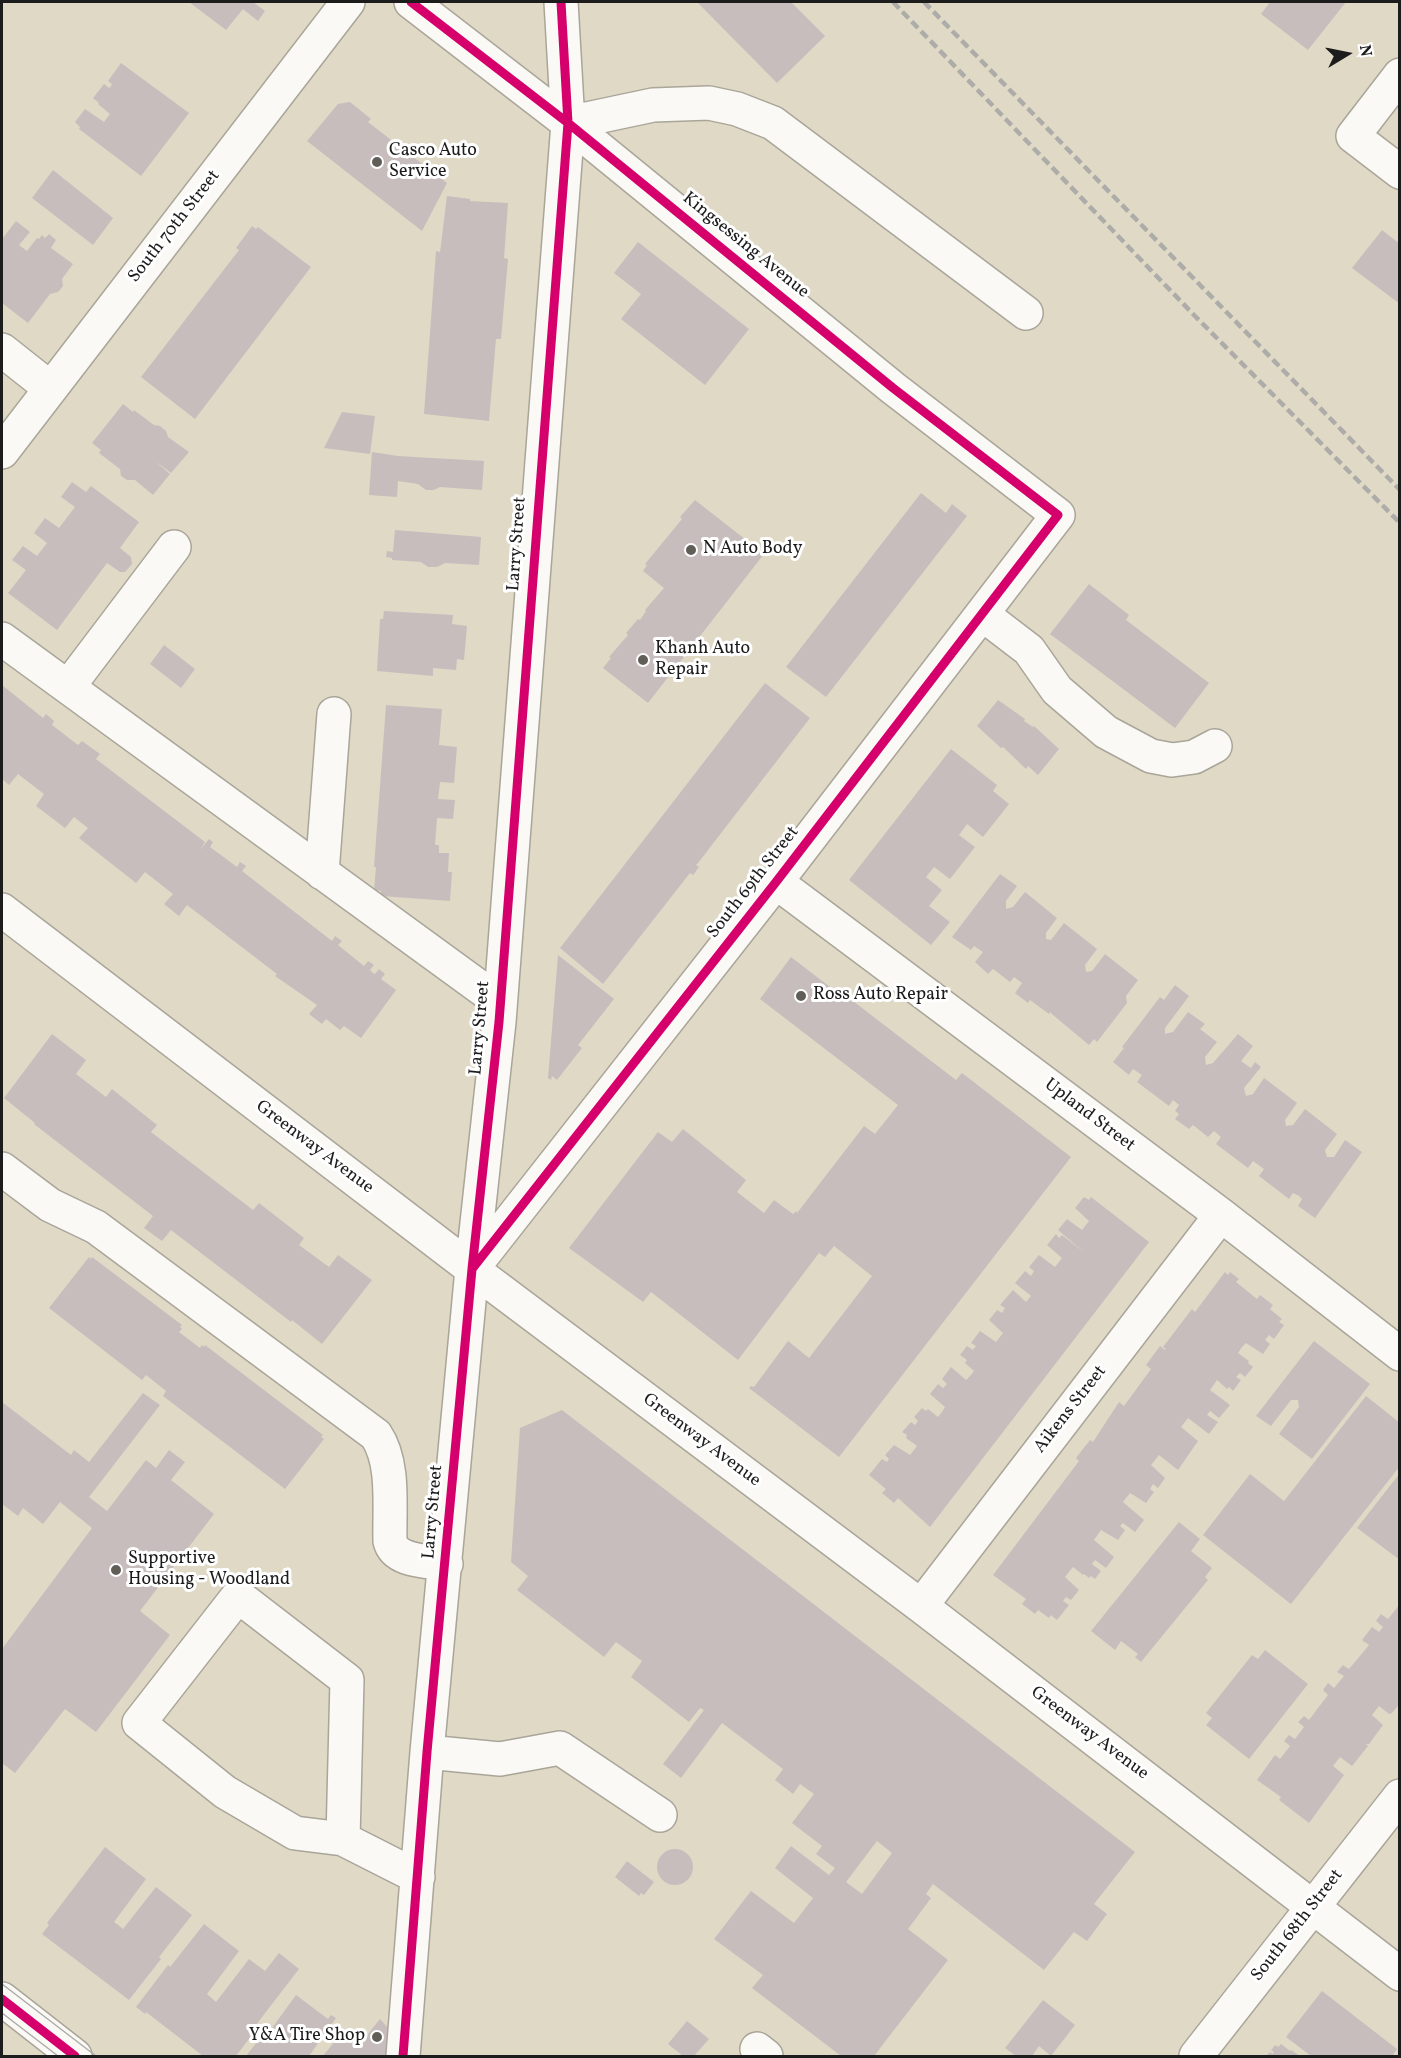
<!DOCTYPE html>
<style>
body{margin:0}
#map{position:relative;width:1401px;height:2058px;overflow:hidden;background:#e0d9c6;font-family:Vollkorn,serif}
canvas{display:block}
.frame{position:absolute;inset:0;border:3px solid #1c1c1c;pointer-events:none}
.north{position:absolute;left:1317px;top:24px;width:60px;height:60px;-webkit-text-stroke:4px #fff;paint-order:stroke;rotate:80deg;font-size:16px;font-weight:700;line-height:24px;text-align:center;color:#1c1c1c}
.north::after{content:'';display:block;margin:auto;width:21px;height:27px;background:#1c1c1c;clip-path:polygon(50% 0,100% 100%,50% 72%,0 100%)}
</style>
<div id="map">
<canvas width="1401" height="2058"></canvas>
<div class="frame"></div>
<div class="north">N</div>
</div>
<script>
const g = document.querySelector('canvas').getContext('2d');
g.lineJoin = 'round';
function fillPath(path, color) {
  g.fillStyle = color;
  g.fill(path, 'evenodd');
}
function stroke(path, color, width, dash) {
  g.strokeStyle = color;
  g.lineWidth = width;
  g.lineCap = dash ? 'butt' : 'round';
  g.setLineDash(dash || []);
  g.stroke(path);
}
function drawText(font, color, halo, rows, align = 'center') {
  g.font = font + ' Vollkorn,serif';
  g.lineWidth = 6;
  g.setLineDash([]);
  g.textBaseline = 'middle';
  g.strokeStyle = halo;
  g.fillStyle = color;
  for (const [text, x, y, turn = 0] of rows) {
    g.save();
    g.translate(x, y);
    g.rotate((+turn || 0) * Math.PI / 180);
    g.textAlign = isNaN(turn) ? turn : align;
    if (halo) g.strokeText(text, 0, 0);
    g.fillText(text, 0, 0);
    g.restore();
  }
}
const building = new Path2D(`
 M189 2H253L265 11 258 21 243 9 226 30Z
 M697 2H791L825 36 777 83Z
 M1270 2H1346L1308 50 1261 14Z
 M121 63 189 113 141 176 79 129 80 127 75 122 85 109 104 122 110 114 98 104 99 103 93 98 104 84 109 88 111 86 112 84 108 81Z
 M350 102 371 119 368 122 447 183 422 231 307 141 338 104Z
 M53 170 113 218 93 245 32 198Z
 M447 196 470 199V201L508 203 504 258 508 259 501 339H496L489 421 424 414 436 251 440 252Z
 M16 221 30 232 19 245 27 251 37 238 39 239 42 235 45 238 49 234 56 240 51 248 73 264 62 279 63 286 58 292 50 294 28 323 2 303V239Z
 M252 226 256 229 258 227 311 267 195 419 141 377 239 250 236 248Z
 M1382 230 1400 244V304L1352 268Z
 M638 242 749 329 705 385 621 319 641 294 614 273Z
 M123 404 133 412 134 410 154 425 160 426 166 431 168 437 189 452 171 473 155 461 170 474 153 495 135 480H127L121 476 120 469 99 453 101 450 92 443Z
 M342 412 375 416 370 454 324 448Z
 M372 452 398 456 484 461 482 490 440 487 434 490H426L418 484 398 481 397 497 369 495Z
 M72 482 86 492 91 486 139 522 120 548 131 557 132 564 125 572H120L107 563 57 630 8 593 26 570 12 560 23 546 37 556 47 543 34 533 45 518 59 528 75 507 61 497Z
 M921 493 946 513 952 504 967 516 826 697 786 667Z
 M695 500 764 554 648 703 603 668 611 658 609 657 628 635 626 633 638 619 640 620 646 611 645 610 664 588 643 571 647 565 645 564 682 519 680 517Z
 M395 530 481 537 479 565 445 563 437 567H428L421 562 392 560V558L386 557 387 551 393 552Z
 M1089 584 1129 615 1126 620 1209 683 1175 728 1050 634Z
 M384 611 453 615 452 624 467 626 464 660 457 659 456 670 433 668V676L377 671 380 619H383Z
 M164 645 195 669 181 688 150 664Z
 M765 683 810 718 698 863 696 865 699 867 693 875 690 873 603 984 560 948Z
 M2 685 43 718 46 714 54 721 52 725 78 745 82 741 100 754 96 759 205 842 200 850 209 839 213 842 210 847 237 867 240 862 246 866 242 871 332 941 335 936 342 941 338 945 364 966 368 961 374 965 370 970 373 973 375 974 379 969 385 974 381 979 396 990 361 1038 344 1026 340 1030 326 1019 322 1024 309 1014 317 1005 275 976 277 974 273 971 187 905 179 916 164 904 173 894 145 872 136 883 79 838 88 828 74 817 65 828 36 806 44 794 18 774 9 785 2 779Z
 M998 700 1025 719 1024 721 1033 727 1034 726 1059 749 1038 775 1028 766 1026 769 1003 747 1001 748 977 726Z
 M386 705 442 709 439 745 457 747 454 783 440 782 439 791 438 799 455 800 453 819 437 818 435 845H439V853H449L448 872H452L450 901 381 896V891L374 890 376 867H374Z
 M951 749 997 785 993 791 1009 804 983 837 967 824 959 835 975 847 950 879 934 867 926 877 942 890 929 906 950 922 931 945 849 880Z
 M1000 874 1017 886 1006 901V909L1013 907 1025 892 1057 918 1046 933V939L1051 940 1064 923 1097 949 1085 965 1086 972 1092 971 1105 954 1138 980 1126 996 1127 1003 1097 1042 1094 1039 1089 1045 1053 1015 1050 1012 1049 1014 1030 1000 1028 1003 1015 993 1022 983 1014 977 1010 982 993 969 988 974 975 962 983 952 974 946 971 950 952 937Z
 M558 955 614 999 578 1045 582 1048 557 1080 552 1076 551 1080 548 1078Z
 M791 957 847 1000 849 998 956 1080 962 1073 1071 1157 839 1457 749 1388 751 1386 754 1387 788 1341 809 1358 872 1276 834 1246 825 1257 819 1253 738 1360 651 1292 643 1302 569 1248 658 1132 672 1142 683 1129 746 1180 737 1192 764 1213 774 1200 793 1214 796 1211 797 1213 864 1126 875 1134 898 1105 760 999Z
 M1175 985 1189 996 1165 1028V1034L1173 1032 1188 1012 1205 1024 1200 1029 1217 1042 1205 1057 1206 1065 1213 1063 1238 1034 1253 1046 1241 1061 1251 1068 1255 1062 1261 1067 1244 1088 1246 1096 1253 1094 1264 1078 1297 1103 1285 1120 1286 1126 1293 1125 1305 1109 1337 1134 1325 1150 1327 1157H1334L1345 1140 1362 1152 1315 1218 1298 1206 1302 1199 1299 1196 1293 1193 1289 1199 1259 1176 1264 1169 1253 1161 1248 1168 1216 1144 1221 1137 1214 1131 1208 1137 1193 1125 1189 1129 1175 1119 1179 1114 1175 1111 1179 1105 1173 1100 1169 1106 1137 1082 1142 1075 1133 1069 1129 1075 1113 1062 1124 1048 1122 1047 1160 997 1164 1000Z
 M52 1034 86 1060 76 1074 106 1097 112 1089 157 1125 151 1132 253 1210 259 1203 304 1238 299 1245 329 1267 338 1255 372 1280 322 1344 292 1320 291 1322 171 1230 162 1241 144 1228 153 1216 34 1124 35 1123 4 1098Z
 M1084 1197 1089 1200 1091 1197 1149 1242 930 1527 898 1498 894 1503 882 1493 886 1489 869 1475 882 1459 887 1462 889 1459 885 1455 894 1445 910 1455 917 1446 906 1438 907 1435 902 1432 911 1422 915 1425 918 1421 914 1417 922 1408 926 1411 928 1409 938 1417 942 1412 945 1407 930 1394 938 1384 943 1388 947 1384 942 1379 951 1367 966 1380 971 1375 974 1371 965 1363 967 1360 960 1355 967 1346 973 1350 976 1346 971 1343 980 1331 996 1342 1003 1333 989 1320 997 1310 1002 1313 1005 1308 1000 1305 1013 1290 1026 1302 1031 1296 1015 1283 1025 1271 1031 1276 1034 1271 1029 1267 1039 1255 1055 1267 1062 1258 1047 1245 1056 1234 1059 1238 1062 1235 1085 1253 1058 1230 1067 1219 1082 1230 1089 1221 1075 1208Z
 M89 1257 91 1259 92 1257 182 1325 180 1327 182 1329 179 1332 200 1348 202 1345 204 1347 205 1345 323 1435 321 1437 324 1439 285 1489 163 1396 166 1391 146 1375 142 1380 49 1308Z
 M1225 1272 1228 1275 1230 1272 1239 1279 1236 1282 1257 1299 1260 1295 1273 1305 1270 1309 1282 1319 1279 1322 1284 1325 1274 1339 1269 1335 1265 1340 1270 1344 1263 1354 1246 1343 1242 1347 1238 1353 1249 1361 1248 1363 1253 1367 1245 1377 1240 1373 1236 1377 1241 1380 1233 1391 1229 1387 1227 1389 1217 1380 1210 1390 1230 1405 1219 1418 1210 1411 1207 1415 1218 1422 1209 1434 1188 1418 1181 1427 1198 1441 1178 1470 1159 1455 1151 1465 1165 1478 1158 1488 1153 1484 1150 1489 1154 1492 1146 1503 1130 1493 1123 1502 1144 1520 1135 1532 1123 1523 1120 1526 1125 1530 1118 1540 1101 1530 1094 1540 1114 1557 1106 1568 1095 1560 1092 1564 1101 1571 1095 1579 1091 1576 1089 1578 1084 1574 1083 1575 1073 1567 1065 1577 1079 1590 1071 1600 1066 1597 1063 1601 1069 1605 1057 1620 1051 1615 1049 1618 1038 1610 1035 1614 1022 1604 1026 1599 993 1575 1079 1461 1076 1458 1090 1440 1093 1442 1119 1402 1124 1406 1151 1369 1146 1365 1160 1346 1165 1350 1166 1349 1163 1347 1192 1309 1195 1312Z
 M1314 1341 1370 1384 1312 1459 1279 1434 1299 1407 1298 1400H1291L1271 1426 1256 1416Z
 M143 1393 160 1405 89 1497 107 1511 146 1460 156 1468 169 1450 185 1462 171 1480 214 1514 140 1611 170 1635 96 1732 65 1709 15 1773 2 1763V1649L92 1528 60 1502 43 1524 23 1508 18 1516 2 1504V1402L71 1455 74 1450 89 1462Z
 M1366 1396 1400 1423V1466L1291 1604 1203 1535 1250 1474 1284 1501Z
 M562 1410 1135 1852 1094 1904 1107 1914 1087 1941 1074 1932 1044 1970 933 1884 926 1894 931 1898 908 1929 948 1960 874 2056H841L752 1988 763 1975 714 1939 751 1891 794 1923 813 1898 775 1868 791 1846 829 1875 835 1868 816 1854 822 1846 792 1823 814 1794 800 1784 793 1794 775 1780 783 1769 722 1723 681 1778 663 1764 704 1710 700 1708 689 1722 631 1677 642 1661 616 1642 604 1657 517 1590 528 1576 511 1562 520 1428ZM877 1841 892 1853 862 1894 846 1882Z
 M1400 1473V1560L1357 1528Z
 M1179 1522 1200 1539 1191 1551 1212 1568 1205 1577 1208 1580 1141 1662 1135 1657 1138 1654 1121 1641 1115 1650 1091 1631Z
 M1400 1604V1703L1392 1713 1389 1714 1379 1706 1376 1710 1372 1715 1383 1725 1369 1744H1366L1368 1746 1352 1766 1340 1757 1333 1766 1344 1775 1309 1823 1279 1800 1281 1797 1257 1780 1275 1755 1280 1759 1290 1746 1284 1741 1289 1735 1295 1739 1304 1727 1298 1722 1304 1716 1309 1720 1318 1708 1328 1695 1323 1690 1328 1683 1334 1688 1344 1676 1337 1672 1343 1665 1349 1669 1360 1656 1369 1645 1362 1640 1372 1627 1379 1632 1383 1627 1376 1621 1381 1614 1388 1619Z
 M1265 1650 1308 1684 1249 1759 1206 1725 1212 1718 1206 1713 1252 1655 1258 1659Z
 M105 1847 146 1879 114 1922 117 1924 123 1929 156 1887 192 1915 159 1957 161 1959 129 2000 42 1934 49 1925 47 1923Z
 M657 1867a18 18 0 1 1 36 0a18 18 0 1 1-36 0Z
 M627 1861 654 1882 644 1895 641 1893 639 1896 615 1877Z
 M204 1924 239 1951 207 1994 216 2002 249 1959 265 1971 279 1953 299 1969 252 2030 255 2031 236 2056H203L146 2012 145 2014 136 2007 168 1965 170 1967Z
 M1322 1991 1397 2049 1392 2056H1311L1286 2037Z
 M296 1995 328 2019 331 2015 336 2018 309 2056H246L261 2037 264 2039Z
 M1043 2000 1075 2025 1051 2056 1039 2046 1032 2056H1016L1005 2048Z
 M380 2019 389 2029 385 2056H323L343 2031 360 2044Z
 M687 2021 709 2039 694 2056H683L668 2044Z
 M1281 2044 1290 2051 1291 2050 1300 2056H1266L1270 2052 1273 2054 1274 2052 1271 2050 1275 2045 1278 2047Z`);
const minor = new Path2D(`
 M411 2 568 123 893 388 1058 515 776 882 472 1269
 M1400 75 1353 136 1400 172
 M568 123 653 105 709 103 737 109 773 123 1026 313
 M2 350 50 388
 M2 452 348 2
 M982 614 1029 650 1057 690 1106 732 1151 756 1172 760 1194 757 1215 746
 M2 639 500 1002
 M68 687 174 547
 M322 873 334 714
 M776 882 1221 1215 1400 1354
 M2 910 472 1269 921 1606 1400 1974
 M2 1169 50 1205 96 1227 376 1435C395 1463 389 1508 390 1541 395 1562 428 1561 446 1564
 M921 1606 1221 1215
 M427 1752 500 1759 560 1748 660 1815
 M343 1839 347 1680 238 1596 139 1723 225 1792 295 1833 343 1839 418 1877
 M757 2049 766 2056
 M403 2056 427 1752 472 1269 499 1022 568 123 561 2
 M1196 2056 1400 1796`);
const major = new Path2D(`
 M2 1999 75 2056`);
const tram = new Path2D(`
 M2 1984 96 2056
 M2 2013 58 2056`);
const rail = new Path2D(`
 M893 2 1194 315 1400 523
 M924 2 1400 490`);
const cycleway = new Path2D(`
 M411 2 568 123 893 388 1058 515 776 882 472 1269
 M2 1999 75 2056
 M403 2056 427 1752 472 1269 499 1022 568 123 561 2`);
const markers = [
 [377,162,6,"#615e58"],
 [691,550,6,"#615e58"],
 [643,660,6,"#615e58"],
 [801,996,6,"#615e58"],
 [116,1570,6,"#615e58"],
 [377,2037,6,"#615e58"]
];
const poiNames = [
 ["Casco Auto",389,152],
 ["Service",389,173],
 ["N Auto Body",703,550],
 ["Khanh Auto",655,650],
 ["Repair",655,671],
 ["Ross Auto Repair",813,996],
 ["Supportive",128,1560],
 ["Housing - Woodland",128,1581],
 ["Y&A Tire Shop",365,2037,"right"]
];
const streetNames = [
 ["South 70th Street",175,227,-52],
 ["Kingsessing Avenue",745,246,39],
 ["Larry Street",518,544,-86],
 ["South 69th Street",754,883,-52],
 ["Larry Street",481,1028,-85],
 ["Upland Street",1089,1116,37],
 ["Greenway Avenue",314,1148,37],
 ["Aikens Street",1071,1410,-52],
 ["Greenway Avenue",701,1441,37],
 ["Larry Street",434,1512,-85],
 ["Greenway Avenue",1089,1734,37],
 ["South 68th Street",1298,1926,-52]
];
fillPath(building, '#c8bdbd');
stroke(minor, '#a9a599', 36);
stroke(major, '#a9a599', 36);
stroke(minor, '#faf9f6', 33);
stroke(major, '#faf9f6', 33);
stroke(tram, '#adaca9', 1.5);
stroke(rail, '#adaca9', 4.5, [9, 4.5]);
stroke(cycleway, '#d6006c', 9);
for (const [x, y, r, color] of markers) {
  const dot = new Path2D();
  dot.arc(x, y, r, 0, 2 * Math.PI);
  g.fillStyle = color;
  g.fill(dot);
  stroke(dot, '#fff', 2);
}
drawText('18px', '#1c1c1c', '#fff', poiNames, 'left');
drawText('18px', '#1c1c1c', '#fff', streetNames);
</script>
